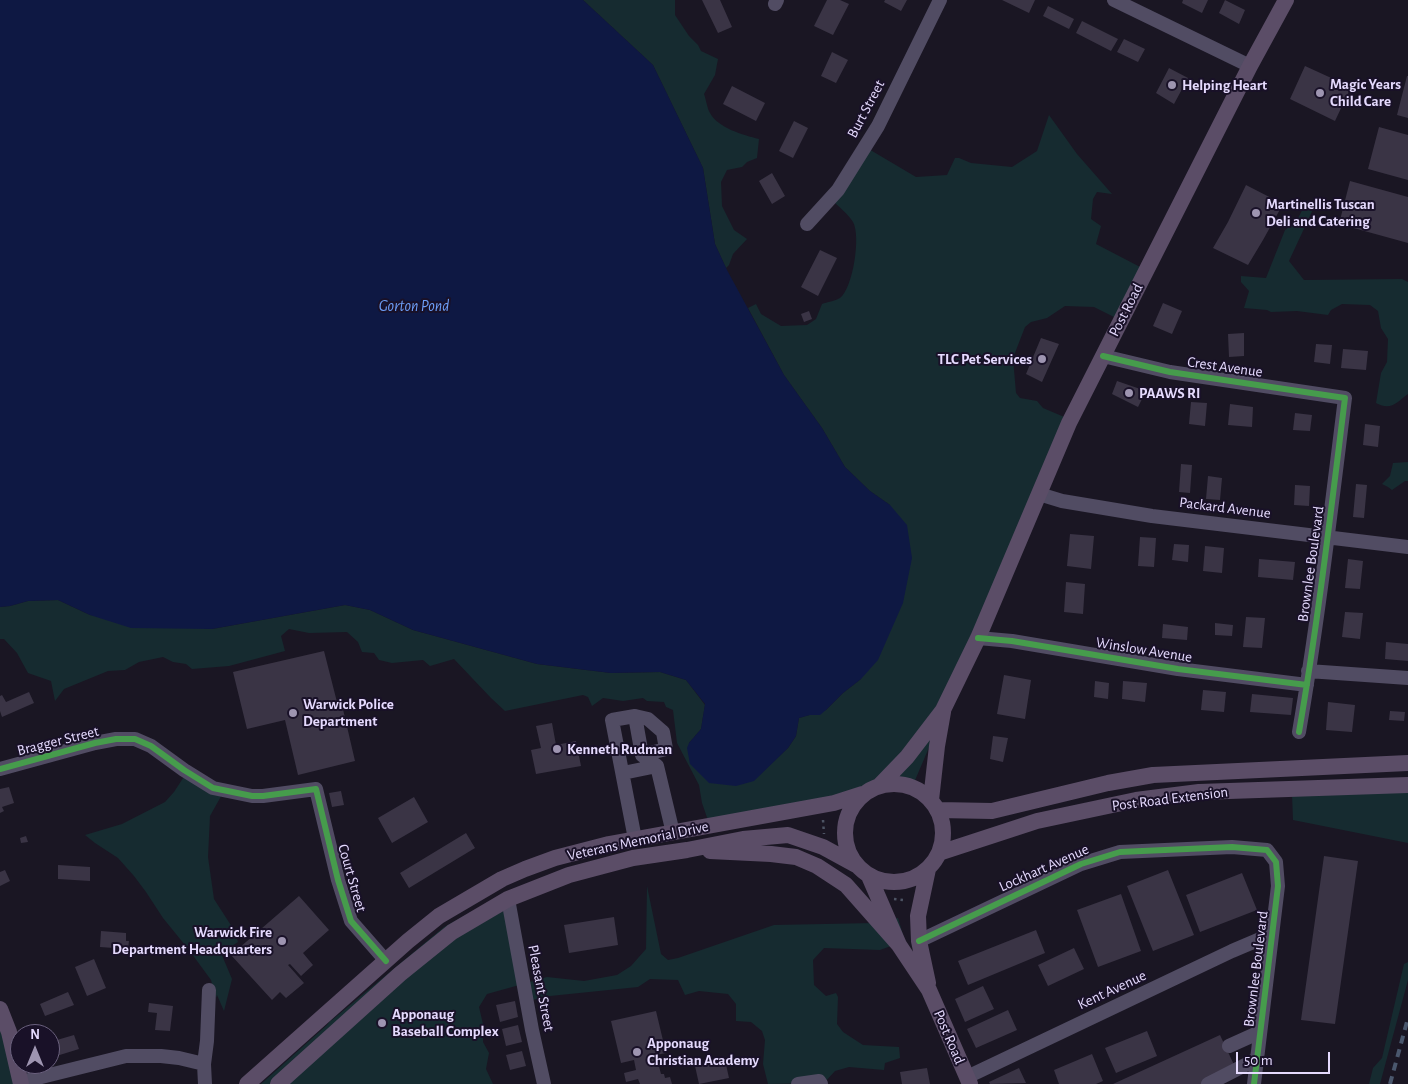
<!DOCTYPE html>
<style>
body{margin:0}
#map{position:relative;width:1408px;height:1084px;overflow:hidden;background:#1a1623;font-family:"Alegreya Sans",sans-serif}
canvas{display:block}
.north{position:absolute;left:10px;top:1024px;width:50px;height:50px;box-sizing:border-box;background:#191128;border:1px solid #6b617e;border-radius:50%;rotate:0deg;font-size:14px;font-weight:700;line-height:20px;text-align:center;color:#e5dafe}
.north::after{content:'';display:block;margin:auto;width:18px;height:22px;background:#9e95b1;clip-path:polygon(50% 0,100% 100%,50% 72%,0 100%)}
.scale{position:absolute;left:1236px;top:1052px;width:94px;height:22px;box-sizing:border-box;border:2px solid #e5dafe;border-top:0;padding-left:6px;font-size:15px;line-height:18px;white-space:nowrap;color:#e5dafe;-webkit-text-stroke:4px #191128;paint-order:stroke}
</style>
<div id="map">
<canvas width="1408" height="1084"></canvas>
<div class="north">N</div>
<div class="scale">50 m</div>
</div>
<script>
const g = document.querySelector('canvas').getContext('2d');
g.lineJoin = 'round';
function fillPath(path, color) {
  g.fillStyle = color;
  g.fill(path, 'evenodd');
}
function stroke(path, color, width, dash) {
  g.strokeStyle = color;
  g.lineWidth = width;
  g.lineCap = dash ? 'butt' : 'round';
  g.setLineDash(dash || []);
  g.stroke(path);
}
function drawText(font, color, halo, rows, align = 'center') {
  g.font = font + ' "Alegreya Sans",sans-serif';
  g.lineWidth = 4;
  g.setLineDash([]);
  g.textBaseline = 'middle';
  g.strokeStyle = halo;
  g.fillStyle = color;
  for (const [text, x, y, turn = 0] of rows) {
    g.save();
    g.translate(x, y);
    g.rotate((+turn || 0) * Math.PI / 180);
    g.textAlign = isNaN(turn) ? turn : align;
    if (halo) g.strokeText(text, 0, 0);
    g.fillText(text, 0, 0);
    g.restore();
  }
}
const green = new Path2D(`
 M583 0H675V15L689 36 698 45 701 51 718 59 715 75 704 94C706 99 707 108 710 113 718 128 743 135 759 139L757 158 747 162 742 167 727 170 721 182 722 206 734 230 747 239 733 254 729 265 726 268 715 244 703 168 653 65Z
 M1049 115 1077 154 1112 194 1097 192 1093 199 1091 219 1101 226 1096 244 1144 269 1120 320 1094 307 1065 306 1047 318 1031 322 1025 327 1013 358 1016 393 1020 398 1037 401 1043 408 1069 419 913 785 909 790C841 793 776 811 710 826L702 803 699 785 677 743 673 710 666 707 664 702 647 701 643 698 623 701 603 698 592 706 588 697 583 695 505 711 491 698 454 659 430 666 423 660 392 663 379 660 374 653 362 652 358 642 347 632 309 633 289 629 281 636 285 651 229 666 192 669 186 664 173 662 163 657 139 662 125 670 108 671 64 689 55 701 51 681 28 673 17 653 4 639H0V607L10 606 28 601 58 600 90 615 212 629 345 605 370 610 413 630 537 664 611 673 660 672 686 680 705 705 701 729 689 743 753 781 788 748 796 736 799 718 826 710 843 693 861 679 890 505 870 491 845 467 822 428 784 375 748 308 756 304 761 314 781 326 807 325 816 319 822 304C827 302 835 301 840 298 853 288 861 236 853 222 848 214 838 206 831 199L867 148 916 177 947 175 955 158H959L971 163 1012 167 1037 151Z
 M1307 201 1315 205 1289 261 1304 280 1402 279 1408 282V394C1396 403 1391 411 1376 403L1381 373 1387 362 1388 339 1381 328 1378 311 1370 305 1342 304 1331 310 1328 315 1297 311 1271 312 1267 310 1244 308 1249 291 1241 282V276L1266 278 1285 230 1296 222Z
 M1408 462V481H1405L1392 490 1388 487 1382 484 1390 476 1393 463Z
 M187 772 224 791 210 816 208 857 214 899 234 930 238 942 221 953 232 979 224 1011 217 995 216 998 211 980 189 950 163 918 146 892 134 876 118 858 95 843 85 835 122 824 165 802 174 792Z
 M1408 790V843L1293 820 1292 794Z
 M647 886 661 954 668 960 678 958 774 925 875 923 898 918 905 941 880 950 824 948 813 960 814 985 826 996 836 993 838 997 837 1024 843 1032 863 1045 899 1047 900 1058 885 1063 884 1070 849 1067 835 1071 824 1083 768 1084 763 1064 765 1040 762 1031 751 1022 736 1021V1004L728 994 699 991 685 995 678 980 650 979 638 987 550 996 528 1001 523 984 487 994 479 1007 483 1024V1042L489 1053 486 1069 493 1084H261L327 1025 330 1021 332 1020 444 927 503 894 526 983 547 977 584 981 617 975 631 966 646 949Z
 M1408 962V980L1380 1084H1369L1373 1068 1382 1058 1404 964Z
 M0 1006 23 1084H0Z`);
const water = new Path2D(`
 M0 0H583L653 65 703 168 715 244 727 270 784 375 822 428 845 467 870 491 890 505 907 525 912 558 903 603 878 660 861 679 843 693 826 710 820 715H810L799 718 796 736 788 748 754 781 736 786 709 783 690 764 687 748 689 743 701 729 705 704 686 680 660 672 611 673 537 664 413 630 370 610 345 605 212 629 131 628 90 615 58 600 28 601 10 606 0 607Z`);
const building = new Path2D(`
 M702 0H720L732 27 718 33Z
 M827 0H840L849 4 833 35 814 26Z
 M885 0H907L901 11 884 2Z
 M1002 0H1035L1029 13Z
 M1183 0H1208L1202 13 1182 3Z
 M1225 0 1245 10 1239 24 1219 13Z
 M1048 6 1074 19 1069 29 1043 16Z
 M1082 21 1118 39 1111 51 1076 33Z
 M1124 39 1145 49 1138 62 1117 52Z
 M832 52 848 60 836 83 821 76Z
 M1305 66 1351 87 1335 121 1290 99Z
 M1169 68 1188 78 1174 104 1156 93Z
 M1407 76H1408V118L1397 115Z
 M732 86 765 103 756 121 723 104Z
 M794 121 808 128 793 158 779 151Z
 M1379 127 1408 135V180L1368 169Z
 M772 173 785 196 772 204 759 181Z
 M1350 181 1408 197V243L1339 224Z
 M1246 185 1283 204 1263 240 1248 265 1213 248 1228 222Z
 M820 250 837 258 818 296 801 287Z
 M1163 303 1182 311 1172 334 1153 326Z
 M809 311 812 319 804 322 801 314Z
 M1244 333V356L1229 357 1228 334Z
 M1041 338 1059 344 1042 382 1026 374Z
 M1316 344 1332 345 1330 364 1314 362Z
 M1343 349 1368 351 1366 370 1341 368Z
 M1117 381 1146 391 1138 407 1112 394Z
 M1191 402 1207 403 1205 426 1189 424Z
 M1230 404 1253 407 1252 427 1228 425Z
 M1295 413 1312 415 1310 431 1293 430Z
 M1365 424 1380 426 1378 447 1363 445Z
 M1181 464 1192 465 1190 493 1179 492Z
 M1208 476 1222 478 1220 500 1206 499Z
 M1356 484 1367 485 1364 518 1353 517Z
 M1295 485 1310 486 1309 506 1294 505Z
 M1070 534 1094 536 1091 569 1067 566Z
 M1140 537 1156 538 1154 567 1138 566Z
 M1174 544 1189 545 1188 562 1172 560Z
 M1205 546 1224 548 1222 573 1203 571Z
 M1259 559 1295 562 1293 580 1258 577Z
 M1348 559 1363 561 1360 589 1345 588Z
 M1066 582 1085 584 1083 614 1064 612Z
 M1345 612 1363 613 1360 639 1342 637Z
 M1246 617 1265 618 1262 648 1243 647Z
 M1215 623 1233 625 1232 636 1215 635Z
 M1163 624 1188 627 1187 640 1162 638Z
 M1386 642 1408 644V661L1385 659Z
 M324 651 338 706 342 705 355 761 298 775 285 720 247 729 233 672Z
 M1004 675 1031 680 1025 719 997 714Z
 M1095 681 1109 683 1108 699 1094 697Z
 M1123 681 1147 683 1145 702 1122 699Z
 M1203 690 1226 692 1224 712 1201 710Z
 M29 692 34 703 2 717 0 711V696L2 695 6 702Z
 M1252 694 1293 698 1291 715 1250 712Z
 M1328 702 1355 705 1352 732 1326 730Z
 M1390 711 1405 712 1404 721 1389 720Z
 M552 723 556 745 576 741 581 766 536 774 531 750 541 748 536 726Z
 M993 736 1008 738 1003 762 990 759Z
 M9 787 14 803 2 807 4 811 0 813V789Z
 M341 791 344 805 332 807 329 793Z
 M414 797 428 822 392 843 378 818Z
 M466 833 475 848 409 888 400 873Z
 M26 836 28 842 21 843 20 838Z
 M1324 856 1358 861 1335 1024 1301 1020Z
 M58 865 90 867V881L58 879Z
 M5 870 10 881 0 886V872Z
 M1168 870 1194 935 1153 951 1127 886Z
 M1242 873 1257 910 1200 932 1186 895Z
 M1121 894 1141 951 1098 967 1077 910Z
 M299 896 329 930 303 953 313 965 301 976 290 964 288 965 304 983 286 998 280 992 272 1000 231 955Z
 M614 917 618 945 569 953 564 925Z
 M1036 930 1045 953 968 985 958 961Z
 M101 931 126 933V941H129L128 949 100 947Z
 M1074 948 1084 969 1048 986 1038 965Z
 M94 959 106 988 87 996 75 967Z
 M983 986 994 1009 965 1022 955 999Z
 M68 992 74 1005 45 1016 40 1004Z
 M515 1001 518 1017 500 1022 496 1005Z
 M149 1003 173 1006 170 1031 155 1030 157 1013 148 1012Z
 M1008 1010 1017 1030 976 1048 967 1029Z
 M656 1011 666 1053 656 1055 661 1074H664L665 1078 670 1077 672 1084H640L638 1079 626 1082 624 1073 636 1070 634 1060 621 1063 611 1021Z
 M518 1025 522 1042 506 1046 502 1029Z
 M1147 1031 1157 1056 1116 1073 1105 1048Z
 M74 1035 79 1049 50 1058V1042Z
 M1220 1035 1236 1069 1202 1084H1113Z
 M522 1051 526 1066 510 1070 506 1055Z
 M1092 1054 1103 1081 1096 1084H1059L1054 1070Z
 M725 1060 729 1078 699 1084 695 1066Z
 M927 1068 930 1084H902L900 1072Z
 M1019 1068 1026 1083 990 1084 989 1082Z`);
const path = new Path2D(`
 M823 820 824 834
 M894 899 903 900`);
const minor = new Path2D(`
 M1114 0 1250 66
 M775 4 777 0
 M807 224 838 190 878 126 940 0
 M1103 356 1170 372 1345 398C1331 510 1318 622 1299 732
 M1039 494 1062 501 1152 516 1408 547
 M978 638 1012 641 1178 669 1307 685
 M1308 671 1408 678
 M635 716 648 719 663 732 666 749 642 755
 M0 769 95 743 116 739H135L151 746 184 770 213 788 252 796H263L316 789 338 880 351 921 386 961
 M623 773 657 766
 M635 839 612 720 635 716 642 755 657 766 673 833
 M508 899 532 1030 544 1084
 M919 941 1081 864 1120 852 1232 847 1267 850 1276 862 1278 886 1254 1084
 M1229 1046 1260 1032
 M204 1064 207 1041 209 990
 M967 1077 1232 951 1272 934
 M21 1082 126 1056H161L179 1058 204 1064 205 1084
 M798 1084 819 1081 821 1084
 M1208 1084 1257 1059`);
const major = new Path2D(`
 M845 833a49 49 0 1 1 98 0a49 49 0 1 1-98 0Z
 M880 785 907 757 943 710 978 638 1069 423 1250 66 1286 0
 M931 800 937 746 943 712
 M938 810 992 811 1108 783 1153 775 1408 763
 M710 851 771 854 796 857 817 866 846 885 899 945
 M939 853 1037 821 1136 800 1199 792 1408 785
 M928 869 918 916 919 941 928 983
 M869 876 899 945 929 990 970 1084
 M0 1009 9 1032 21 1084
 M247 1084 408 941 439 916 502 879 525 869 555 858 609 844 834 803 862 794
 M278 1084 400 974 452 932 508 899 569 875 633 858 687 850 743 839 788 835 823 847 856 865`);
const rail = new Path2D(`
 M1390 1084 1408 1018`);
const cycleway = new Path2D(`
 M1103 356 1170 372 1345 398C1331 510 1318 622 1299 732
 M978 638 1012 641 1178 669 1307 685
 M0 769 95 743 116 739H135L151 746 184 770 213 788 252 796H263L316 789 338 880 351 921 386 961
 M919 941 1081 864 1120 852 1232 847 1267 850 1276 862 1278 886 1254 1084`);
const markers = [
 [1172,85,5,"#9e95b1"],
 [1320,93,5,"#9e95b1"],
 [1256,213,5,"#9e95b1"],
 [1042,359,5,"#9e95b1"],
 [1129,393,5,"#9e95b1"],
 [293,713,5,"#9e95b1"],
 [557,749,5,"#9e95b1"],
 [282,941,5,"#9e95b1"],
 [382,1023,5,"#9e95b1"],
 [637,1052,5,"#9e95b1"]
];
const poiNames = [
 ["Magic Years",1330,84],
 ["Child Care",1330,101],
 ["Helping Heart",1182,85],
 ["Martinellis Tuscan",1266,204],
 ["Deli and Catering",1266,221],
 ["TLC Pet Services",1032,359,"right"],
 ["PAAWS RI",1139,393],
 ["Warwick Police",303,704],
 ["Department",303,721],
 ["Kenneth Rudman",567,749],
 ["Warwick Fire",272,932,"right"],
 ["Department Headquarters",272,949,"right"],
 ["Apponaug",392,1014],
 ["Baseball Complex",392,1031],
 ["Apponaug",647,1043],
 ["Christian Academy",647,1060]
];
const streetNames = [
 ["Burt Street",866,109,-62],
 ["Post Road",1126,310,-63],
 ["Crest Avenue",1225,367,8],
 ["Packard Avenue",1225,508,7],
 ["Brownlee Boulevard",1311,564,-82],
 ["Winslow Avenue",1144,650,9],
 ["Bragger Street",58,741,-14],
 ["Post Road Extension",1170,799,-7],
 ["Veterans Memorial Drive",638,841,-12],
 ["Lockhart Avenue",1044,868,-24],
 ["Court Street",352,878,74],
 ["Brownlee Boulevard",1256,969,-83],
 ["Pleasant Street",541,988,79],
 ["Kent Avenue",1112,990,-25],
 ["Post Road",949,1037,67]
];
const waterNames = [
 ["Gorton Pond",414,306]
];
fillPath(green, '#162b30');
fillPath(water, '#0e1843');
fillPath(building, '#3a3445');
stroke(path, '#4d5464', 2.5, [2.5, 4]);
stroke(minor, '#514c63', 14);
stroke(major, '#5b4d67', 16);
stroke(rail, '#4a576d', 4, [8, 6]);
stroke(cycleway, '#469c4c', 6);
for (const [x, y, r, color] of markers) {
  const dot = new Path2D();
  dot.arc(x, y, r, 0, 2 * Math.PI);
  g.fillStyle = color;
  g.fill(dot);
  stroke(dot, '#191128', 2);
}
drawText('bold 15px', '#e5dafe', '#191128', poiNames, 'left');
drawText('15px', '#e5dafe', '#191128', streetNames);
drawText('italic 16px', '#6d9ff9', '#191128', waterNames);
</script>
